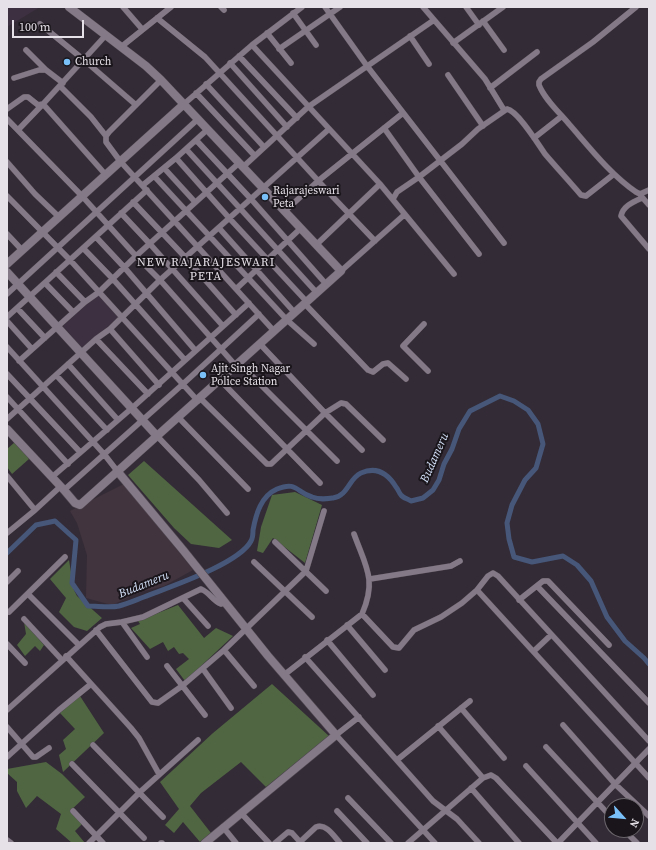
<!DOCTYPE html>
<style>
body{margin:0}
#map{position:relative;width:656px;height:850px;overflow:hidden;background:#332b36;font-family:"Source Serif 4",serif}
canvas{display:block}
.frame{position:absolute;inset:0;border:8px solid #e6e0e8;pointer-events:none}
.north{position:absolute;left:604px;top:798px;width:40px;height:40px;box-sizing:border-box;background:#19151a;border:1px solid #6b666c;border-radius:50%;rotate:117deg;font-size:11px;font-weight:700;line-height:16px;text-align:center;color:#e6e0e8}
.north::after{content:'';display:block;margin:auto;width:14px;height:18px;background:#79bff8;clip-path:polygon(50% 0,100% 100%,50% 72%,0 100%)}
.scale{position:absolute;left:12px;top:20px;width:72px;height:18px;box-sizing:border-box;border:2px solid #e6e0e8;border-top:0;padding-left:5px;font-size:12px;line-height:14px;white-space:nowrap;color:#e6e0e8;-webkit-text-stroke:3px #19151a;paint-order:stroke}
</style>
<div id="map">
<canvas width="656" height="850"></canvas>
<div class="frame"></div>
<div class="north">N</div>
<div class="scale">100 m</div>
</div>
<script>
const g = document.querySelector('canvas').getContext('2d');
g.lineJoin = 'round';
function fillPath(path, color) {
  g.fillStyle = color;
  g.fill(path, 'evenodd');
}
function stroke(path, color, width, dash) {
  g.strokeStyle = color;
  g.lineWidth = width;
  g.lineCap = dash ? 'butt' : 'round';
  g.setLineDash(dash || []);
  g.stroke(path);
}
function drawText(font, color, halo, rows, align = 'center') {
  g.font = font + ' "Source Serif 4",serif';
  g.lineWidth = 4;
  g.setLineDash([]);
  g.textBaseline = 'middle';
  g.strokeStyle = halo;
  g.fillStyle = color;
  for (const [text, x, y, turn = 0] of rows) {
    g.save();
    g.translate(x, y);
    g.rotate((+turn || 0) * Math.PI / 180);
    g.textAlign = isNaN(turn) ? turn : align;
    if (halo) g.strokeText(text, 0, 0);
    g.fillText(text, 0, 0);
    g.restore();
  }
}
const commercial = new Path2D(`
 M124 484 193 570 164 586 140 592 112 605 86 598 87 555 77 523 70 511Z`);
const built = new Path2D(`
 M7 7H40L7 27Z
 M99 293 120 316 83 349 63 326Z`);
const forest = new Path2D(`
 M15 442 27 454 29 459 12 474 7 467V449Z
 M144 461 232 540 219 548 191 544 174 528 128 475Z
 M295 492 322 505 305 563 273 538 263 553 257 551 261 527 272 495Z
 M69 560 74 590 77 596 102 618 87 631 74 627 59 612 66 598 50 579Z
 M178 605 204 638 216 628 233 636 185 681 176 669 189 659 183 653 179 654 174 647 168 651 163 642 150 649 131 628 140 624 138 621Z
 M24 622 44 645 40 651 35 646 25 656 17 645 26 634Z
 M272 684 329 736 266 787 241 762 201 793 190 806 211 833 200 842 183 822 174 833 165 825 179 809 160 782 213 733Z
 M80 696 104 733 63 772 59 755 66 749 63 740 75 729 60 713Z
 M46 762 62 774 85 797 70 811 82 824 75 831 85 843H72L56 829 61 814 37 796 26 808 17 791V782L7 773V769Z`);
const canal = new Path2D(`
 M7 553 36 525 55 521 76 540 72 583 88 606C98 606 110 608 119 606 127 604 136 600 144 597 169 587 239 564 251 541 253 538 253 533 253 530 256 514 261 496 277 489 297 481 296 492 312 497 320 500 326 499 333 498 348 496 349 478 361 473 377 466 388 474 396 487 398 489 399 493 401 495 403 498 408 499 411 501L423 498 433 490 439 480 444 464 452 449 459 429 470 411 500 396 514 401 528 410 538 424 543 444 536 468 525 480 512 505 507 523 509 539 514 557 532 562 563 556 577 565 591 581 607 617 625 641 644 658 649 664`);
const street = new Path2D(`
 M123 7 142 29
 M221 7 224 10
 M325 7 367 66 504 243
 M423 7 485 79 504 110
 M466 7 479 25
 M636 7 593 42 541 79 539 82V85C545 100 559 112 569 124 590 148 610 174 636 192L640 194 649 190
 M293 13 316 45
 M157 18 205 57 333 197 375 241
 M483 21 504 50
 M40 24 84 60 136 105
 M267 33 291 63
 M410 36 429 64
 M453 43 503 7
 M252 45 380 184 454 274
 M121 47 171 7
 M279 49 340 7
 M26 50 46 70
 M239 56 297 118
 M230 63 287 127
 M448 75 483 126
 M14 78 39 70H46L63 83
 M161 80 109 132 106 136V142L120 161 274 331
 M206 84 264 147
 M60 86 91 117 106 136
 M490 88 537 52
 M196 93 255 156
 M184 104 252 45 302 7
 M7 109 24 97H28L38 105 43 104 105 174
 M7 119 82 196 136 256 160 280 236 366
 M384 128 419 177 479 254
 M18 130 43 104 106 35
 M534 138 562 116
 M196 140 251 199 326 284
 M186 149 317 293
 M176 158 208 129
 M7 162 35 194 59 217
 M243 167 308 107 434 20
 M164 168 195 202
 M154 176 287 320 314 344
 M143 185 176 158 230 219 307 302
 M7 196 70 260 198 401
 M641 196 649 205
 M642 198C633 202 623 206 621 216L649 249
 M393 199 397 192 419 177 462 144 478 129 507 109C518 111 538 144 545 154 557 168 569 181 581 195L586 196 614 174
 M133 202 185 257 236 315
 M285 211 318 181 403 113
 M121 213 150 244 223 326
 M219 228 295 313
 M7 234 22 250
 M96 237 124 267 195 350
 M316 245 380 184
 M83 248 112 278 185 360
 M341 271 404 215
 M56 272 85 302
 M45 283 73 312
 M236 289 301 228
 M7 294 198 119
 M305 304 368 370 373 372 383 364 388 363 406 379
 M17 308 45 338
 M7 317 147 190
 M7 321 32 349
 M424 324 403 346 428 371
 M110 329 159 385
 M96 339 148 394
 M260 344 325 413 362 450
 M7 347 104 454 118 472
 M19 361 85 302 99 292 136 256 239 163
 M239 363 337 461
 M68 364 118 420
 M7 374 80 452
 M56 375 107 430
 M220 380 320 483
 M7 397 68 464
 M200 398 267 464H271L325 413 341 403 346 404 383 440
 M179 418 248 489
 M7 419 96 339 110 329 160 280 329 129
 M157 436 199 480 227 513
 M7 476 35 510
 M52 477 132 408 249 303
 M64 490 183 384 259 314
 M7 533 35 510 61 486
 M354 534C366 567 377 580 362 614
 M275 542 326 591
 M254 562 312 617
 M370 579 451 566 460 561
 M7 582 18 571
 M537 586 649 703
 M477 590 649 778
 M28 594 79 645
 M183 598 208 626
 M519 600 543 581H548L609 645
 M9 612 65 557
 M24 619 62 660
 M122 622 147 657
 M347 625 385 670
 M96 630 152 702 158 703 182 686 224 650 306 571 324 511
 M327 640 373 695
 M7 644 25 663
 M224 650 254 686
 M534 651 551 635
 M66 656 131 728 139 738 159 774
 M305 657 433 801 457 819 479 843
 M167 666 205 715
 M203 669 231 708
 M284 675 362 614 393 647 399 648 414 630 441 617 462 603 477 590 488 576 493 573 498 576 649 741
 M461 708 504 758
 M7 710 100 627 106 624 122 622 143 617 201 589C209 592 213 601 221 604
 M359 717 336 735 435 843
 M563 725 615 784 649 816
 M438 726 483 778
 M7 727 33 757H36L49 748
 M93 745 163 817
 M546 747 612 818
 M7 757 59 710 91 684
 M397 760 470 701
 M72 764 144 838
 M526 766 596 843
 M471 788 519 843
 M348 798 391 843
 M73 811 103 843
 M337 811 367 843
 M241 813 269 843
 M223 827 236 843
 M624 830 637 843
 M7 840 11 843
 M300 842 316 827C326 823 334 836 340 843
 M89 843 140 792 198 740
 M161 843H162
 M275 843 288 832 292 833 301 843
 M408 843 483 778 491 775 496 778 557 843
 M558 843 649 749`);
const secondary = new Path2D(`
 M7 264 184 104
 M7 272 157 436
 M7 429 64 490 75 503 80 505 341 271 161 80 146 66 69 7
 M118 472 183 550 268 656 336 735 205 843`);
const markers = [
 [67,62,4,"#79bff8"],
 [265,197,4,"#79bff8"],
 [203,375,4,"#79bff8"]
];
const poiNames = [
 ["Church",75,62],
 ["Rajarajeswari",273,191],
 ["Peta",273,204],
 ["Ajit Singh Nagar",211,369],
 ["Police Station",211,382]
];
const neighbourhoodNames = [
 ["NEW RAJARAJESWARI",206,263],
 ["PETA",206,277]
];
const waterNames = [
 ["Budameru",435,458,-66],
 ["Budameru",144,585,-22]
];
fillPath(commercial, '#42343f');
fillPath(built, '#3d3041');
fillPath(forest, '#506642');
stroke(canal, '#46577a', 5);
stroke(street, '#504852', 6);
stroke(secondary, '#504852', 9);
stroke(street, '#847a87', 5.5);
stroke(secondary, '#847a87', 8);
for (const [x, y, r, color] of markers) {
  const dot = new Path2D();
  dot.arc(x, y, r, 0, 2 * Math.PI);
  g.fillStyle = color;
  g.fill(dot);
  stroke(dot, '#19151a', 1.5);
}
drawText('11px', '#e6e0e8', '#19151a', poiNames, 'left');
g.letterSpacing = '1px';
drawText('12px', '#e6e0e8', '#19151a', neighbourhoodNames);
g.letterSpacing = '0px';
drawText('italic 12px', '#d3e0f8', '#19151a', waterNames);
</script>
